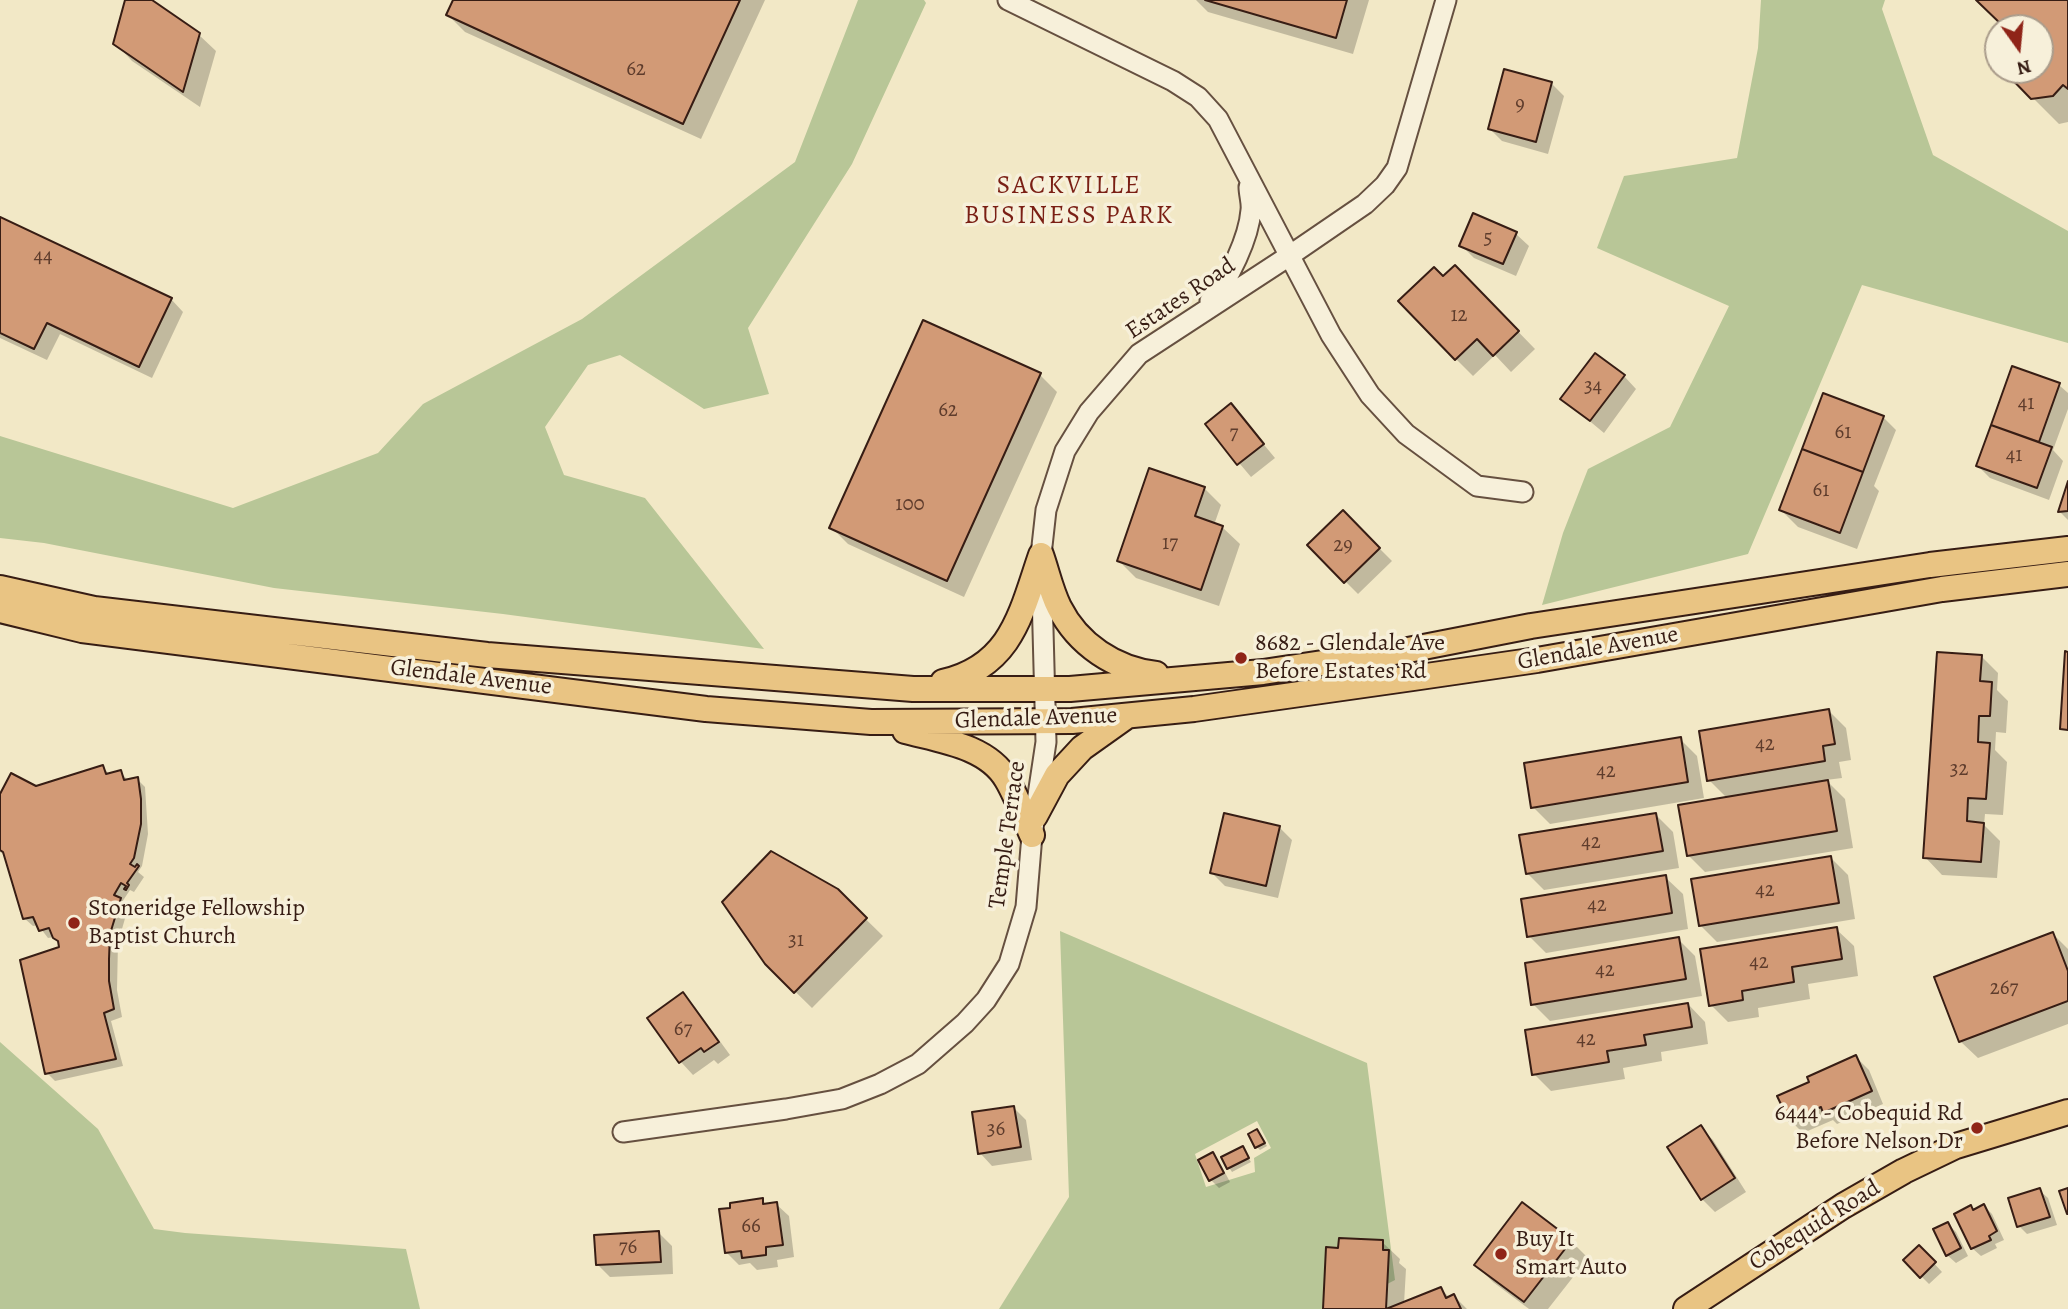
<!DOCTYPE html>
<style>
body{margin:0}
#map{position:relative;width:2068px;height:1309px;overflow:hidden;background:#f2e8c6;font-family:Alegreya,serif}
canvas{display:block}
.north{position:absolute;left:1984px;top:14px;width:70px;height:70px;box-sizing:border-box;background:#f7f0da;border:2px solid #aa9c8b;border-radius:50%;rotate:165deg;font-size:19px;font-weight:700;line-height:28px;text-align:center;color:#371d14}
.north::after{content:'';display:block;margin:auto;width:24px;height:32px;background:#8f2418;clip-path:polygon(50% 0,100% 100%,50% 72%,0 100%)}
</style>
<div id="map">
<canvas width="2068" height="1309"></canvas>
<div class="north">N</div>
</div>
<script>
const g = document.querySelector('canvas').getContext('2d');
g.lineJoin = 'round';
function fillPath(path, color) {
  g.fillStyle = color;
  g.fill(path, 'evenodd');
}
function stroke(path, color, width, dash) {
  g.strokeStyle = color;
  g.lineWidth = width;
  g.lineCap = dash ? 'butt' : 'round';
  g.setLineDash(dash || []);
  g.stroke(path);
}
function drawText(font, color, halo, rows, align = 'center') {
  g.font = font + ' Alegreya,serif';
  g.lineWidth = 7;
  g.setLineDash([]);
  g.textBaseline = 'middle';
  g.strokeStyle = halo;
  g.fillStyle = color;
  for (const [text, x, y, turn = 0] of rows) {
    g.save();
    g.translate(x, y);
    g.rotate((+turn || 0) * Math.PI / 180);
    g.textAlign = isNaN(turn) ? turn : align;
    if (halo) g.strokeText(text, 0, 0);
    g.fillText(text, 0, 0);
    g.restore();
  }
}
const green = new Path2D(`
 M858 0H924L926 3 852 164 748 328 769 394 704 409 620 355 588 365 545 427 564 475 645 498 764 649 503 614 274 588 44 543 0 538V436L233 508 378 453 423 404 582 319 795 162Z
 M1761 0H1885L1882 9 1933 155 2068 231V343L1862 285 1748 554 1542 605 1563 533 1588 469 1670 427 1729 306 1597 248 1624 176 1737 158 1758 48Z
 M1060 931 1367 1063 1395 1280 1339 1309H999L1069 1197ZM1257 1121 1271 1148 1254 1158 1255 1172 1206 1187 1195 1154Z
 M0 1042 98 1129 154 1229 185 1233 406 1249 420 1309H0Z`);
const shadow = new Path2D(`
 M127 0H149L198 34 216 51 200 107 132 61 115 43Z
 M455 0H765L701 139 465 32 448 15Z
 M1196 0H1369L1353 54 1208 12Z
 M1978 0H2068V122L2059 124 2005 70H2040V28H2007Z
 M1551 83 1564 96 1548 154 1502 141 1490 129Z
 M0 218 171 299 183 312 152 378 60 334 47 360 0 338Z
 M1516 234 1529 246 1516 276 1474 258 1461 245Z
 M1444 278 1472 284 1535 349 1511 372 1495 355 1473 376 1456 359Z
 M2013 368 2059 385 2068 393V409L2053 450 2063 461 2049 500 1990 478 1978 466Z
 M1040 375 1057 392 964 597 848 544 831 527Z
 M1624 376 1636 389 1604 433 1563 399Z
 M1231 405 1275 458 1251 477 1207 425Z
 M1883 417 1896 430 1874 486 1879 491 1857 549 1798 527 1781 510Z
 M2068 487V520L2060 512Z
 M1204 488 1221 505 1214 525 1222 527 1240 544 1219 606 1136 578 1119 561Z
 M1343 512 1392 561 1358 594 1309 545Z
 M1981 656 1998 673 1997 690 2008 701 2006 733 1996 732 1995 750 2007 762 2003 815 1985 814 1984 825 2000 841 1997 878 1942 875 1925 857Z
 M1829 711 1846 728 1851 760 1839 762 1842 778 1826 780 1845 799 1853 848 1705 872 1688 855 1728 799 1709 780Z
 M1680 739 1697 756 1704 798 1550 824 1533 807Z
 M103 767 110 775 120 772 129 781 137 779 145 787 148 834 142 866 138 872 144 877 134 892 130 890 122 902 128 908 118 943 117 990 122 1017 111 1021 123 1066 55 1081 47 1073 61 948 54 937 48 938 38 925 33 926 24 918 6 855 0 852V798Z
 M1656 815 1673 832 1679 868 1544 890 1527 873Z
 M1279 827 1292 840 1278 898 1225 886 1212 873Z
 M1831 858 1848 875 1855 919 1717 942 1700 925Z
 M1665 877 1683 894 1688 929 1546 953 1529 936Z
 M837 891 883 936 812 1008 766 963Z
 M1836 929 1854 946 1858 976 1808 984 1810 999 1758 1008 1759 1017 1728 1022 1711 1005Z
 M2053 934 2068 949V1024L1978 1058 1960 1041Z
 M1678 939 1695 956 1702 996 1550 1021 1533 1004Z
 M682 995 695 1007 730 1055 718 1064 714 1060 693 1075 681 1062 649 1018Z
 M1688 1004 1705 1022 1708 1044 1661 1052 1662 1061 1623 1068 1625 1079 1551 1091 1534 1074Z
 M1856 1057 1869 1070 1883 1104 1837 1124 1833 1120 1803 1133 1790 1120 1811 1083Z
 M1014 1108 1026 1120 1032 1160 992 1166 980 1153Z
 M1701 1128 1713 1140 1746 1192 1715 1212 1702 1199Z
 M1257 1131 1267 1146 1260 1150 1257 1147Z
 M1242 1148 1251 1162 1232 1172 1223 1158Z
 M1212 1154 1220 1163 1230 1182 1219 1188 1211 1180 1200 1161Z
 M2039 1190 2048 1198 2057 1225 2027 1234 2019 1226Z
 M762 1200 767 1205 776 1204 789 1216 794 1257 777 1260 778 1267 757 1270 750 1263 739 1265 726 1252 732 1209Z
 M1984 1206 1992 1214 2004 1240 1995 1244 1997 1248 1981 1256 1972 1248 1971 1208 1974 1211Z
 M1948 1224 1956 1232 1968 1256 1956 1263 1947 1255Z
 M659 1233 672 1246 673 1274 610 1277 597 1264Z
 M1571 1241 1588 1258 1548 1309H1529L1493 1282 1476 1265Z
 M1382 1242 1400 1259 1399 1263 1406 1269 1404 1304 1441 1289 1450 1298 1454 1296 1467 1309H1325L1340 1249Z
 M1919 1247 1942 1272 1929 1284 1905 1260Z`);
const building = new Path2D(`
 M125 0H152L200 33 183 92 113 44Z
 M453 0H740L683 124 446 15Z
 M1205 0H1347L1336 38Z
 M1976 0H2068V89L2063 85 2053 96 2031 99 2003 70H2040V28H2005Z
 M1504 69 1552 82 1536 142 1488 129Z
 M1473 213 1517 232 1503 264 1459 246Z
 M0 217 172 298 139 367 47 323 34 349 0 333Z
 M1455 265 1519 331 1493 356 1477 339 1455 360 1398 301 1434 267 1443 276Z
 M923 320 1041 373 947 581 829 528Z
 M1595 353 1625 375 1590 421 1560 399Z
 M2012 366 2060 383 2039 442 1991 425Z
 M1823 393 1884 416 1863 472 1802 449Z
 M1231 403 1264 444 1237 465 1205 424Z
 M1991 425 2052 447 2037 488 1976 466Z
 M1802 449 1863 472 1840 533 1779 510Z
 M1149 468 1205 487 1195 516 1223 526 1201 590 1117 561Z
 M2068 481V511L2058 512Z
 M1343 510 1380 548 1344 583 1307 545Z
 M2065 651 2068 652V730L2060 729Z
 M1937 652 1982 655 1980 681 1992 682 1990 716H1979L1978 742 1990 743 1986 799 1968 798 1967 821 1984 823 1981 862 1923 858Z
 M1829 709 1835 744 1823 746 1825 761 1707 781 1699 731Z
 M1681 737 1688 782 1531 808 1524 763Z
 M103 765 106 774 121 770 124 780 138 777 141 799V824L134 858 130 864 135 867 137 864 139 866 127 883 129 885 126 890 124 889 126 886 121 883 114 895 121 898 110 934 109 959V981L114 1009 104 1013 116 1059 45 1074 20 960 59 947 58 941 53 938 49 928 39 931 33 917 23 919 3 852 0 850V794L11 773 36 786Z
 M1828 780 1837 831 1687 856 1678 805Z
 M1224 813 1280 826 1266 886 1210 873Z
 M1656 813 1663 851 1526 874 1519 835Z
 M771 851 838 889 867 918 794 993 765 964 722 902Z
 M1831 856 1839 903 1699 926 1691 879Z
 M1666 875 1672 913 1527 937 1521 899Z
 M1837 927 1842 959 1792 967 1794 982 1742 991 1743 1000 1709 1006 1700 949Z
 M2053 932 2068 971V1001L1959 1042 1934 977Z
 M1679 937 1686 979 1531 1005 1525 963Z
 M683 992 719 1042 704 1052 701 1048 679 1063 647 1018Z
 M1688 1003 1692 1027 1644 1035 1646 1045 1607 1051 1609 1062 1532 1075 1525 1030Z
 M1856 1055 1872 1091 1823 1113 1821 1107 1789 1121 1777 1096 1809 1082 1807 1077Z
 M1014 1106 1021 1147 978 1154 972 1112Z
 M1701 1125 1735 1178 1701 1200 1667 1147Z
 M1257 1129 1265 1143 1255 1148 1248 1134Z
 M1243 1146 1249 1158 1227 1169 1221 1157Z
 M1213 1152 1224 1173 1209 1181 1198 1160Z
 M2040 1188 2050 1217 2017 1227 2008 1198Z
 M2068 1188V1214H2067L2059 1191Z
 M763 1198V1204L777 1202 783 1245 766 1247V1255L742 1258 741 1251 725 1253 719 1209 730 1208V1203Z
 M1522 1202 1572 1240 1524 1302 1474 1265Z
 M1984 1204 1997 1231 1989 1236 1991 1240 1971 1249 1954 1214 1971 1205 1973 1210Z
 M1948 1222 1961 1248 1946 1256 1933 1229Z
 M659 1231 661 1262 596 1265 594 1235Z
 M1339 1238 1383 1240V1250H1389L1386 1309 1441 1287 1446 1298 1454 1294 1461 1309H1323L1326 1247 1338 1248Z
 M1919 1245 1936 1262 1920 1278 1903 1260Z`);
const minor = new Path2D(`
 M1008 0 1173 81 1198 97 1218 119 1331 335 1370 395 1406 434 1477 486 1523 492
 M1210 301C1229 281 1249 237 1251 210 1252 203 1249 194 1249 187
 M623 1132 786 1109 842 1099 880 1084 918 1064 965 1023 986 1000 1009 964 1026 907 1032 835 1046 742 1041 555 1046 510 1065 451 1089 412 1139 354 1289 256 1365 204 1385 185 1397 168 1446 0`);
const major = new Path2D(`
 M1041 555C1047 572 1051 591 1059 607 1078 645 1115 669 1156 674
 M0 588 94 609 487 655 913 689H1070L1263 672 1408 650 1531 626 1761 591 1930 565 2068 549
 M0 610 82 630 706 709 871 722 1072 721 1194 709 1413 678 1537 660 1942 589 2068 574
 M943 682C1012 666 1021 613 1041 555
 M905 731C939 740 988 746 1007 780 1017 797 1024 817 1032 835
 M1035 816 1057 775 1082 748 1127 716
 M1686 1309 1843 1206 1904 1171 1956 1146 2068 1112`);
const markers = [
 [1241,658,7,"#8f2418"],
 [74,923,7,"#8f2418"],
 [1977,1128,7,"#8f2418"],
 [1501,1254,7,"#8f2418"]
];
const numberNames = [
 ["62",636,70],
 ["9",1520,105],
 ["5",1488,239],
 ["44",43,257],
 ["12",1459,316],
 ["34",1593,387],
 ["41",2026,404],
 ["62",948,411],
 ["61",1843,433],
 ["7",1234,434],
 ["41",2014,456],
 ["61",1821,491],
 ["100",910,505],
 ["17",1170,544],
 ["29",1343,546],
 ["42",1765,745],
 ["32",1959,770],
 ["42",1606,772],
 ["42",1591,843],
 ["42",1765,891],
 ["42",1597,906],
 ["31",796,941],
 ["42",1759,963],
 ["42",1605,971],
 ["267",2004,989],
 ["67",683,1030],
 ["42",1586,1040],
 ["36",996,1130],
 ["66",751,1227],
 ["76",628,1248]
];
const streetNames = [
 ["Estates Road",1181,299,-34],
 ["Glendale Avenue",1598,649,-10],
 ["Glendale Avenue",471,678,7],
 ["Glendale Avenue",1036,719,-2],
 ["Temple Terrace",1008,835,-82],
 ["Cobequid Road",1815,1226,-32]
];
const poiNames = [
 ["8682 - Glendale Ave",1255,644],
 ["Before Estates Rd",1255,672],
 ["Stoneridge Fellowship",88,909],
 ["Baptist Church",88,937],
 ["6444 - Cobequid Rd",1963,1114,"right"],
 ["Before Nelson Dr",1963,1142,"right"],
 ["Buy It",1515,1240],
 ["Smart Auto",1515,1268]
];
const neighbourhoodNames = [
 ["SACKVILLE",1069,187],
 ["BUSINESS PARK",1069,217]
];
fillPath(green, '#b8c697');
fillPath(shadow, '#0003');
fillPath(building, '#d29a76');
stroke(building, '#371d14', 2);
stroke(minor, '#665040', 23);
stroke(major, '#371d14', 28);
stroke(minor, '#f7f0da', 19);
stroke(major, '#e9c483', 24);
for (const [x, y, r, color] of markers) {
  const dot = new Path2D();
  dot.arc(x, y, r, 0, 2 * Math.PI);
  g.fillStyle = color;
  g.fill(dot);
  stroke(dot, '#f7f0da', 2.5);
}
drawText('21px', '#5e3c2c', null, numberNames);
drawText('24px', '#371d14', '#f7f0da', streetNames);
drawText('24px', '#371d14', '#f7f0da', poiNames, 'left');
g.letterSpacing = '2px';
drawText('26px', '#7a1f14', '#f7f0da', neighbourhoodNames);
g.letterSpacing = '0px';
</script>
